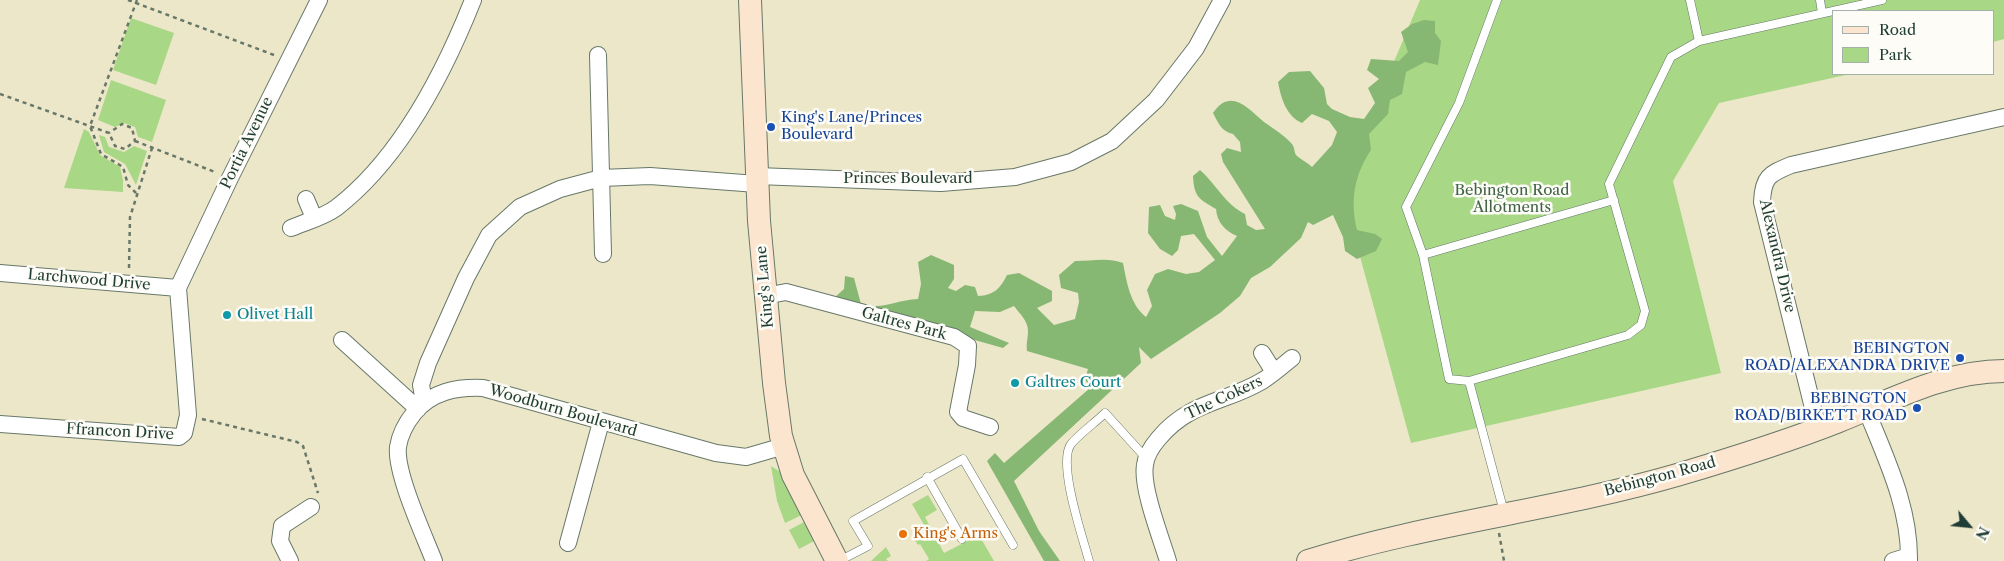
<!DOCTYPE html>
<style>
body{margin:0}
#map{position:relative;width:2004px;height:561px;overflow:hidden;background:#ede7c9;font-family:"Libre Caslon Text",serif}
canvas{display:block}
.legend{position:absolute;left:1832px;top:10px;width:162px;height:65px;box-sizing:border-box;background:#fdfcf7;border:1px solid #a4b0a9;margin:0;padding:6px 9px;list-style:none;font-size:15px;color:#1f3d34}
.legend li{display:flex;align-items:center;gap:10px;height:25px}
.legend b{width:25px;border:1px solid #a4b0a9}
.north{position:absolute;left:1944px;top:501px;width:50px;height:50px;-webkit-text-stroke:4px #fdfcf7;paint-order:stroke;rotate:118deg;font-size:14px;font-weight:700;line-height:20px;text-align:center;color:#1f3d34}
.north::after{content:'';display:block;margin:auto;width:18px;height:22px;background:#1f3d34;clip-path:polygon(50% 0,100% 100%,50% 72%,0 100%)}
</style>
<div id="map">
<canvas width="2004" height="561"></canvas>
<ul class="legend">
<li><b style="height:6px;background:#fce5cf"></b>Road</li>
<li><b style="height:14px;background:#a8d786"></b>Park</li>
</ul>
<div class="north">N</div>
</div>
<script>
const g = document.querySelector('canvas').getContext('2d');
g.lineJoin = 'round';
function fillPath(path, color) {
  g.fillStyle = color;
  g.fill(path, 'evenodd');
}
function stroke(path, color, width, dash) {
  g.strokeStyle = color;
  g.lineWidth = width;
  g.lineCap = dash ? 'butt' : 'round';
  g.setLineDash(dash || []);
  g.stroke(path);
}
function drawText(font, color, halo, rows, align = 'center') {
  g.font = font + ' "Libre Caslon Text",serif';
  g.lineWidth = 5;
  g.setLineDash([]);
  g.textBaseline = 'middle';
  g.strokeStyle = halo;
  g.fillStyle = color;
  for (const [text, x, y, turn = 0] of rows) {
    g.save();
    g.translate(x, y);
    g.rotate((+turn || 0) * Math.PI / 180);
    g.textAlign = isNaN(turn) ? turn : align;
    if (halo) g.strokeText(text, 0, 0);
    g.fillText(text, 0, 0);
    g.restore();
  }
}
const green = new Path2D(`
 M1420 0H2004V39L1993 42V11H1833V74H1850L1719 103 1673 181 1721 373 1411 443 1341 187Z
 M131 18 174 33 156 85 113 70Z
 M111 80 166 100 152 142 138 137 135 127 124 123 115 127 98 120Z
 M84 129 89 132 100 155 120 167 123 180V192L64 188Z
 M99 135 105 137 109 147 124 152 134 146 147 151 136 185 125 164 104 152Z
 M771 466 782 473 804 514 785 523 777 501Z
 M928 495 937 510 925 517 944 553 979 535 994 561H926L929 559 920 544 918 545 914 539 927 530 912 504Z
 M806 521 816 540 799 549 789 530Z
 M886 547 891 556 886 559 888 561H871Z`);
const forest = new Path2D(`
 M1424 20 1435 21V33L1441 41 1438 65 1425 62 1406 72 1402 94 1390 100 1388 114 1369 134 1371 150C1354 175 1350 201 1357 230L1375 234 1382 239 1376 251 1357 259 1345 251 1343 237 1333 215 1313 225 1308 222 1301 238 1270 267 1251 278 1240 296 1220 313 1151 359 1139 347 1141 363 1014 481 1039 531 1060 561H1044L987 461 995 453 1004 463 1090 388 1085 379 1088 369 1027 351C1026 343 1028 338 1028 331 1028 321 1020 314 1014 306L1000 312 975 311 970 327 1009 343 1003 348 840 302 834 298 844 289 845 276 854 278 861 304C884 310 895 300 918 299L921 284 918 262 931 255 954 265V279L948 288 956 291 965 285 975 287 978 296C994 295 1000 289 1007 275L1019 273 1052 291V301L1037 308 1054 325 1075 319 1079 302 1078 293 1061 288 1059 275 1075 261C1092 261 1108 257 1123 263 1127 283 1130 304 1146 317L1152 306 1147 290 1155 274 1168 269 1186 274 1199 272 1215 260 1194 234 1181 236 1178 250 1172 256 1160 249 1148 233 1149 207 1160 205 1165 216 1175 220 1176 214 1173 206 1181 204 1198 211 1207 237 1222 256 1237 236C1225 231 1217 222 1216 209 1199 199 1194 197 1193 176L1200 170C1216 184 1225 204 1245 214L1247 225 1256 230 1265 229 1223 162 1221 154 1227 148 1241 152 1240 142 1233 134C1221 131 1219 124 1213 113 1230 87 1248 108 1264 122 1274 129 1284 135 1292 144 1295 148 1294 152 1296 155 1300 159 1308 163 1312 167L1332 145 1337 132 1329 121 1312 114 1302 123C1286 116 1281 98 1278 82L1289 72 1310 71 1324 88 1327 104 1332 109 1350 117 1364 119 1375 103 1368 88 1379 79 1367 70 1371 59 1399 61 1408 52 1401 32 1412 24Z`);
const path = new Path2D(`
 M128 0 274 55
 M0 94 109 133 115 146 125 149 135 141 132 128 122 124 109 133
 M135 141 215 172
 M136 193 128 185 123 167 101 154 90 126 137 0
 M129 268 130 217 152 148
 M202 419 297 442 303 446 318 493
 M1499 533 1504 561`);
const lane = new Path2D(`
 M1690 0 1699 41
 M1820 0 1822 13
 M1423 255 1406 207 1459 103 1497 0
 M1469 381 1449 379 1423 255 1614 200
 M927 477 962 539
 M1504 512 1469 381 1628 335 1641 325 1645 311 1609 184 1671 57 1699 41 1882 0
 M839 561 868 546 853 521 963 459 1013 545
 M1089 561C1083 538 1057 463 1071 444 1080 433 1095 423 1105 413L1146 458`);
const street = new Path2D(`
 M598 55 603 254
 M757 176 941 183 1015 177 1071 162 1112 141 1156 100 1196 48 1222 0
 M306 199 314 218
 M291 228C305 222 324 217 336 208 400 159 444 73 473 0
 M0 273 178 288
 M178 288 230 178 319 0
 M765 296 786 292 954 337 968 346 967 365 958 412 963 418 990 427
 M342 340 418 409
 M1262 353 1274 372
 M424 402 421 385 428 363 466 278 489 235 520 207 560 189 601 178 650 176 757 184
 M1866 409C1886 459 1910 507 1909 561
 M0 424 179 437 184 433 188 415 178 288
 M1818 428 1762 202C1763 177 1769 174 1791 165L2004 117
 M568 543 601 422
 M290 561 280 541 282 526 311 507
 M434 561C424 535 395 473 398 447 400 434 406 423 414 413 432 391 457 387 483 388L716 453 746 457 784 446
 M1168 561C1161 538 1141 487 1145 465 1146 455 1153 445 1159 438 1190 401 1225 403 1262 381 1272 375 1282 366 1292 358
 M1893 561 1909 556`);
const secondary = new Path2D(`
 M750 0 759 221 774 383 781 436 793 475 837 561
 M1308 561C1429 523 1556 510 1677 475 1731 459 1786 442 1839 421 1892 400 1945 371 2004 371`);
const markers = [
 [771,127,5,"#1a4fb4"],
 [227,315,5,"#0f9aa8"],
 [1960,358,5,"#1a4fb4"],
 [1015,383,5,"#0f9aa8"],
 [1917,408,5,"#1a4fb4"],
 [903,534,5,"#e8710a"]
];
const transitNames = [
 ["King's Lane/Princes",781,118,"left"],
 ["Boulevard",781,135,"left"],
 ["BEBINGTON",1950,349],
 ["ROAD/ALEXANDRA DRIVE",1950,366],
 ["BEBINGTON",1907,399],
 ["ROAD/BIRKETT ROAD",1907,416]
];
const streetNames = [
 ["Portia Avenue",247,143,-64],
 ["Princes Boulevard",908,179],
 ["Alexandra Drive",1777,256,77],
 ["Larchwood Drive",89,280,5],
 ["King's Lane",765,287,-95],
 ["Galtres Park",904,324,15],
 ["The Cokers",1224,398,-25],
 ["Woodburn Boulevard",563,411,16],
 ["Ffrancon Drive",120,432,3],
 ["Bebington Road",1660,477,-15]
];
const parkNames = [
 ["Bebington Road",1512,191],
 ["Allotments",1512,208]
];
const cultureNames = [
 ["Olivet Hall",237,315],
 ["Galtres Court",1025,383]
];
const foodNames = [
 ["King's Arms",913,534]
];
fillPath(green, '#a8d786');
fillPath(forest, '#86b873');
stroke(lane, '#677868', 9);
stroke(street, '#677868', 18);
stroke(secondary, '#677868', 24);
stroke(path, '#677868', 2.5, [4, 4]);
stroke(lane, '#fff', 8);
stroke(street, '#fff', 16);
stroke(secondary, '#fce5cf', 22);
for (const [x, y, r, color] of markers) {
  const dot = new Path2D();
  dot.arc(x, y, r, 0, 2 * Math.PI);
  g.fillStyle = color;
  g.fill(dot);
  stroke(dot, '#fdfcf7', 2);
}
drawText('15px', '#164399', '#fdfcf7', transitNames, 'right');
drawText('15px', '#1f3d34', '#fdfcf7', streetNames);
drawText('15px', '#416448', '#fdfcf7', parkNames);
drawText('15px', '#0d838f', '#fdfcf7', cultureNames, 'left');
drawText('15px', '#c56008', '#fdfcf7', foodNames, 'left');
</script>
